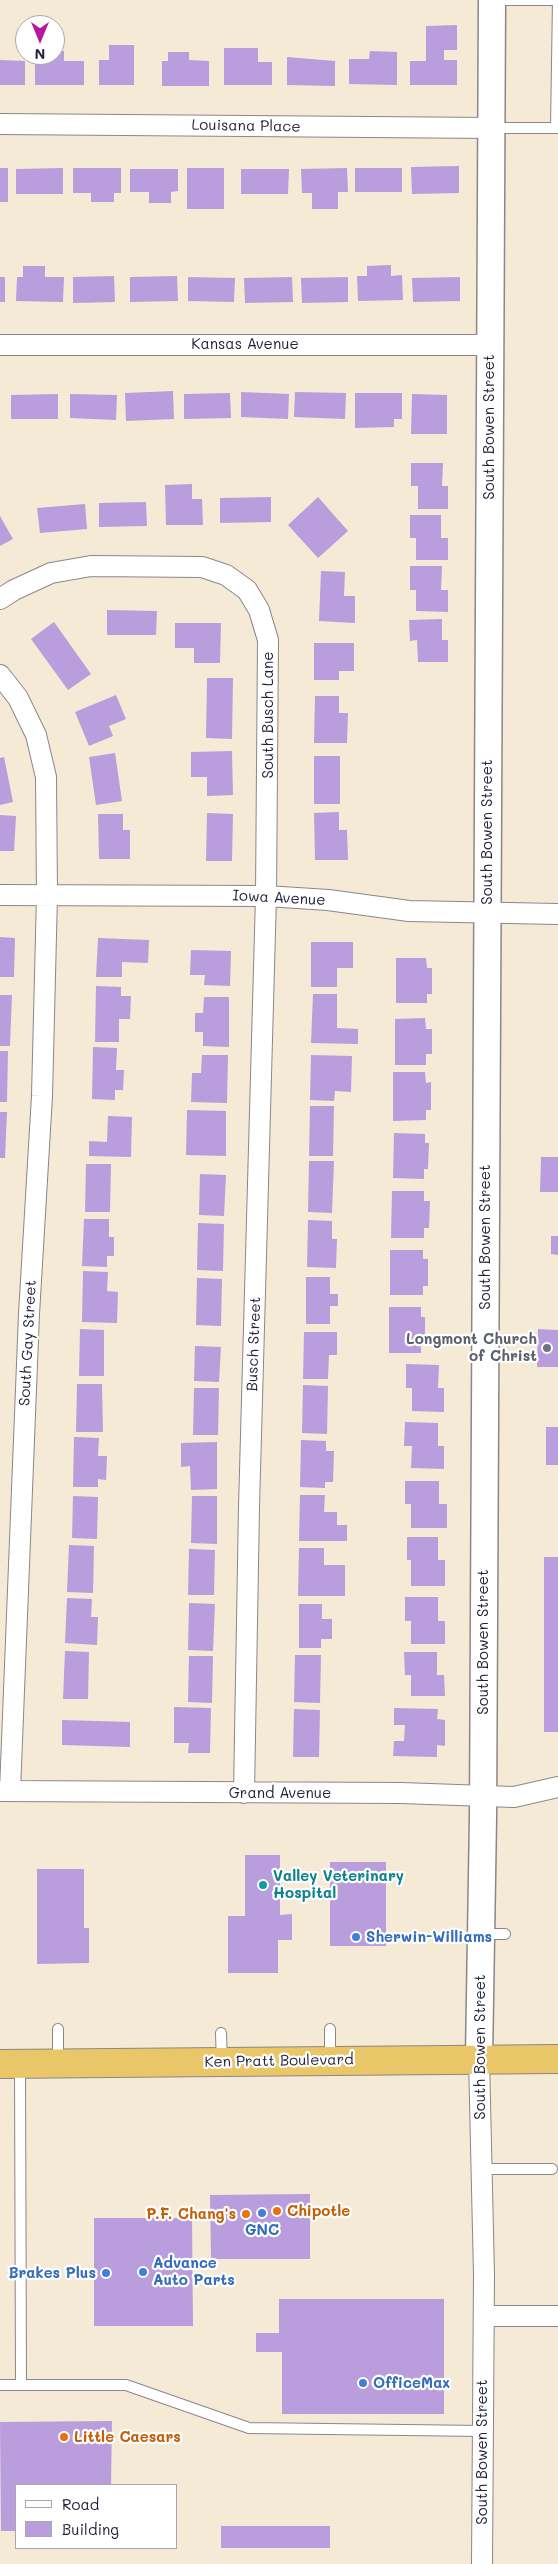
<!DOCTYPE html>
<style>
body{margin:0}
#map{position:relative;width:558px;height:2564px;overflow:hidden;background:#f5ead5;font-family:Mali,sans-serif}
canvas{display:block}
.legend{position:absolute;left:15px;top:2484px;width:162px;height:65px;box-sizing:border-box;background:#fff;border:1px solid #a7a7b1;margin:0;padding:6px 9px;list-style:none;font-size:15px;color:#22223b}
.legend li{display:flex;align-items:center;gap:10px;height:25px}
.legend b{width:25px;border:1px solid #a7a7b1}
.north{position:absolute;left:15px;top:15px;width:50px;height:50px;box-sizing:border-box;background:#fff;border:1px solid #a7a7b1;border-radius:50%;rotate:180deg;font-size:14px;font-weight:700;line-height:20px;text-align:center;color:#22223b}
.north::after{content:'';display:block;margin:auto;width:18px;height:22px;background:#b5179e;clip-path:polygon(50% 0,100% 100%,50% 72%,0 100%)}
</style>
<div id="map">
<canvas width="558" height="2564"></canvas>
<ul class="legend">
<li><b style="height:6px;background:#fff"></b>Road</li>
<li><b style="height:14px;background:#b99ddd"></b>Building</li>
</ul>
<div class="north">N</div>
</div>
<script>
const g = document.querySelector('canvas').getContext('2d');
g.lineJoin = 'round';
function fillPath(path, color) {
  g.fillStyle = color;
  g.fill(path, 'evenodd');
}
function stroke(path, color, width, dash) {
  g.strokeStyle = color;
  g.lineWidth = width;
  g.lineCap = dash ? 'butt' : 'round';
  g.setLineDash(dash || []);
  g.stroke(path);
}
function drawText(font, color, halo, rows, align = 'center') {
  g.font = font + ' Mali,sans-serif';
  g.lineWidth = 4.5;
  g.setLineDash([]);
  g.textBaseline = 'middle';
  g.strokeStyle = halo;
  g.fillStyle = color;
  for (const [text, x, y, turn = 0] of rows) {
    g.save();
    g.translate(x, y);
    g.rotate((+turn || 0) * Math.PI / 180);
    g.textAlign = isNaN(turn) ? turn : align;
    if (halo) g.strokeText(text, 0, 0);
    g.fillText(text, 0, 0);
    g.restore();
  }
}
const building = new Path2D(`
 M457 25V50H444V60H457V85H410V61H426V26Z
 M109 45H134V85H99V60H109Z
 M224 48H258V62H272V85H224Z
 M55 51H64V61H84V85H35V61H42V55H55Z
 M370 51 397 52V85L349 84V59H369Z
 M168 52H189V60L209 61V86H162V61H168Z
 M287 57 335 61V86L287 85Z
 M0 60 25 61V85H0Z
 M459 166V193L412 194 411 167Z
 M0 168H8V202H0Z
 M63 168V194H16V169Z
 M73 168H121V193H114V202H91V193H73Z
 M187 168H224V209H187Z
 M347 168 348 192H338V209H312V193H302L301 169Z
 M355 168H402V192H355Z
 M130 169H178V191L171 192V203H149V192H130Z
 M241 169H289L288 194H241Z
 M391 265V276L402 275 403 300 358 301 357 276H367V266Z
 M23 266H45V277H64L63 302 16 301 17 277H23Z
 M114 276 115 302 73 303V277Z
 M177 276 178 301 130 302V277Z
 M0 277H5V302H0Z
 M188 277 235 278 234 302 188 301Z
 M292 277 293 302 245 303 244 278Z
 M348 277V302L302 303 301 278Z
 M460 277V301L413 302 412 278Z
 M173 391 174 419 126 421 125 393Z
 M241 392 289 394 288 419 241 417Z
 M295 392 346 393 345 419 294 417Z
 M230 393 231 418 184 419V394Z
 M355 393H402V419H394V427L355 428Z
 M58 394V419H11V395Z
 M70 394 117 395 116 420 70 418Z
 M412 394 447 395V434H411Z
 M411 463H443L442 486H448V509H418V486H411Z
 M192 484V499H202L203 525H166L165 485Z
 M271 497V522L220 523V498Z
 M318 497 348 531 318 558 288 525Z
 M146 502 147 526 99 527V503Z
 M85 504 87 529 40 533 37 508Z
 M410 515H441V538H448V560H416V538H410Z
 M0 516 13 539 0 546Z
 M410 566H442L441 590H448V612L416 611V590H410Z
 M321 571 345 572 344 596H355V623L319 621Z
 M107 610 157 611 156 635H107Z
 M442 619V640H448V662H418L417 640 410 641 409 620Z
 M54 622 91 674 68 690 31 639Z
 M175 623H221L220 663H194V648H175Z
 M314 643H354V671H339V680H314Z
 M207 678H233L232 739 206 738Z
 M116 695 126 719 109 726 113 736 89 746 75 712Z
 M315 696H339V713H348L347 743H314Z
 M232 751 233 795 207 796V777H191V752Z
 M115 753 122 801 96 805 89 757Z
 M314 756H340V804H314Z
 M4 757 13 802 0 805V758Z
 M339 812V830H347L348 860H315L314 813Z
 M207 813 233 814 232 861H206Z
 M98 814H123V830H130V859H99Z
 M0 815 16 816 14 851H0Z
 M0 937 15 938 14 977H0Z
 M98 938 149 940 148 963 122 962V977H96Z
 M311 942H353V968H337V987H311Z
 M191 950 231 951 230 986 204 985 205 975H190Z
 M396 958H426L427 968H432V994H427V1003H396Z
 M96 986 121 987V996H131L130 1019H119V1042H95Z
 M313 994H337V1028L358 1029V1044L311 1043Z
 M0 995H12L10 1046H0Z
 M204 997H229V1047L203 1046V1032H195V1013H203Z
 M425 1018 426 1029H432V1054H426V1065H395V1019Z
 M93 1047 117 1048 116 1070H124L123 1090H115V1100L92 1099Z
 M0 1051H8L7 1102H0Z
 M202 1055H228L227 1103 191 1102 192 1073H201Z
 M311 1055 352 1056 351 1092 335 1091 334 1101 310 1100Z
 M393 1072H425L426 1083 431 1082V1110H426V1120L393 1121Z
 M310 1106H334L333 1156H309Z
 M187 1110 226 1111V1156L186 1155Z
 M0 1112H7L5 1158H0Z
 M108 1116 132 1117 131 1157 89 1156V1141L107 1142Z
 M394 1133 425 1134V1143H429L428 1169H424V1179L393 1178Z
 M541 1157H558V1192H540Z
 M309 1161H334L332 1213 308 1212Z
 M86 1164H111L110 1212H85Z
 M200 1174 226 1175 224 1216 199 1215Z
 M392 1191H424V1201H430L429 1228H424V1238H391Z
 M84 1219H109V1237H114V1256H107V1267L82 1266Z
 M308 1220 332 1221V1239H337L336 1268 307 1267Z
 M198 1223 224 1224 223 1271 197 1270Z
 M551 1236H558V1255L551 1254Z
 M390 1250H423V1259H428V1286H423V1295H390Z
 M83 1271 108 1272 107 1291 118 1292 117 1323 82 1322Z
 M306 1277H330V1294H338V1306H330V1324H306Z
 M197 1278 222 1279 221 1326 196 1325Z
 M389 1307H421V1317H425V1344H421V1353H389Z
 M80 1329 104 1330V1376H79Z
 M538 1329 558 1330V1367H537Z
 M304 1332H337V1355H329L328 1379H303Z
 M195 1346 221 1347 219 1382 194 1381Z
 M406 1364 439 1365 438 1388H444V1412L412 1411V1388H406Z
 M77 1384H102L103 1432H76Z
 M303 1385 328 1386 327 1434 302 1433Z
 M194 1388H219L218 1435H193Z
 M405 1422 438 1423V1446H444V1469L411 1468 412 1446H404Z
 M546 1427H558V1465H546Z
 M74 1437 99 1438 98 1456H107L106 1480 98 1479V1487H73Z
 M301 1440 326 1441V1451H334L333 1482H325V1488L300 1487Z
 M217 1442V1489L191 1490 190 1466 181 1467V1443Z
 M405 1481H439V1504H447V1528H411V1504H405Z
 M300 1495H325L324 1512H337V1525H347V1541H299Z
 M73 1496 98 1497 97 1539 72 1538Z
 M192 1496H217V1544L191 1543Z
 M407 1537H438V1560H445V1586H411V1560H407Z
 M69 1545 94 1546 93 1593 67 1592Z
 M299 1548H324V1565H345V1596H298Z
 M189 1549 215 1550 214 1595H188Z
 M544 1557H558V1732H544Z
 M405 1597H438V1621H445V1644H411V1621H405Z
 M67 1598 92 1599 91 1617H98L97 1645 65 1643Z
 M189 1603 215 1604 213 1651 188 1650Z
 M299 1604H322V1619H332V1639H321V1648H299Z
 M65 1651 89 1652 88 1699H63Z
 M404 1652H437V1675H444L445 1696H411V1675H405Z
 M295 1655H321L320 1703 294 1702Z
 M189 1656H213L212 1703 188 1702Z
 M174 1707 211 1708 210 1753H188L189 1743H174Z
 M394 1708 438 1709 437 1719 445 1720V1746L437 1745V1757L393 1756 394 1741H404L405 1725H394Z
 M294 1709 320 1710 319 1757H293Z
 M62 1720 130 1722V1747L62 1745Z
 M245 1855H280V1915L292 1914V1940H278V1973H228V1916H245Z
 M330 1862H386V1946H330Z
 M37 1869H84V1928H89V1963L37 1964Z
 M310 2194V2259H211L210 2195Z
 M94 2218H192L193 2326H94Z
 M279 2299H444V2414H282V2352H256V2333H279Z
 M112 2421 111 2485H16V2531H1L0 2422Z
 M221 2526H330V2548H221Z`);
const service = new Path2D(`
 M492 0H558
 M493 128H558
 M556 128 558 0
 M482 1934H505
 M58 2029V2062
 M330 2029V2059
 M221 2033 222 2062
 M20 2066 21 2385
 M482 2169H552
 M0 2385H126L249 2428 483 2431`);
const minor = new Path2D(`
 M0 124 492 128
 M0 345H490
 M0 599 14 590 51 573 91 566 202 567 226 575 247 590 259 610 268 640 266 896 249 1507 244 1793
 M0 675 18 698 36 735 46 777 47 895 42 1096 29 1314 10 1791
 M0 895 266 896 328 900 409 911 558 914
 M0 1791 401 1793 514 1797 558 1787
 M479 2058 484 2275 482 2564
 M484 2316H558`);
const tertiary = new Path2D(`
 M479 2058 483 1817 492 0`);
const trunk = new Path2D(`
 M0 2064 558 2059`);
const markers = [
 [547,1348,5,"#6b7280"],
 [263,1885,5,"#0f9aa8"],
 [356,1937,5,"#3f7fe0"],
 [277,2211,5,"#e8710a"],
 [262,2213,5,"#3f7fe0"],
 [246,2214,5,"#e8710a"],
 [143,2272,5,"#3f7fe0"],
 [106,2273,5,"#3f7fe0"],
 [363,2383,5,"#3f7fe0"],
 [64,2437,5,"#e8710a"]
];
const streetNames = [
 ["Louisana Place",246,126,1],
 ["Kansas Avenue",245,344],
 ["South Bowen Street",489,427,-90],
 ["South Busch Lane",268,715,-90],
 ["South Bowen Street",487,832,-90],
 ["Iowa Avenue",279,898,3],
 ["South Bowen Street",485,1237,-90],
 ["South Gay Street",28,1343,-87],
 ["Busch Street",254,1344,-88],
 ["South Bowen Street",483,1642,-90],
 ["Grand Avenue",280,1793],
 ["South Bowen Street",480,2047,-90],
 ["Ken Pratt Boulevard",279,2061,-1],
 ["South Bowen Street",482,2452,-90]
];
const worshipNames = [
 ["Longmont Church",537,1339],
 ["of Christ",537,1356]
];
const cultureNames = [
 ["Valley Veterinary",273,1876],
 ["Hospital",273,1893]
];
const shopNames = [
 ["Sherwin-Williams",366,1937],
 ["GNC",262,2230,"center"],
 ["Advance",153,2263],
 ["Auto Parts",153,2280],
 ["Brakes Plus",96,2273,"right"],
 ["OfficeMax",373,2383]
];
const foodNames = [
 ["Chipotle",287,2211],
 ["P.F. Chang's",236,2214,"right"],
 ["Little Caesars",74,2437]
];
fillPath(building, '#b99ddd');
stroke(service, '#8c8688', 12);
stroke(minor, '#8c8688', 22);
stroke(tertiary, '#8c8688', 29);
stroke(trunk, '#8c8688', 30);
stroke(service, '#fff', 10);
stroke(minor, '#fff', 20);
stroke(tertiary, '#fff', 26);
stroke(trunk, '#e9c769', 28);
for (const [x, y, r, color] of markers) {
  const dot = new Path2D();
  dot.arc(x, y, r, 0, 2 * Math.PI);
  g.fillStyle = color;
  g.fill(dot);
  stroke(dot, '#fff', 2);
}
drawText('15px', '#22223b', '#fff', streetNames);
drawText('bold 15px', '#5b616d', '#fff', worshipNames, 'right');
drawText('bold 15px', '#0d838f', '#fff', cultureNames, 'left');
drawText('bold 15px', '#366cbe', '#fff', shopNames, 'left');
drawText('bold 15px', '#c56008', '#fff', foodNames, 'left');
</script>
